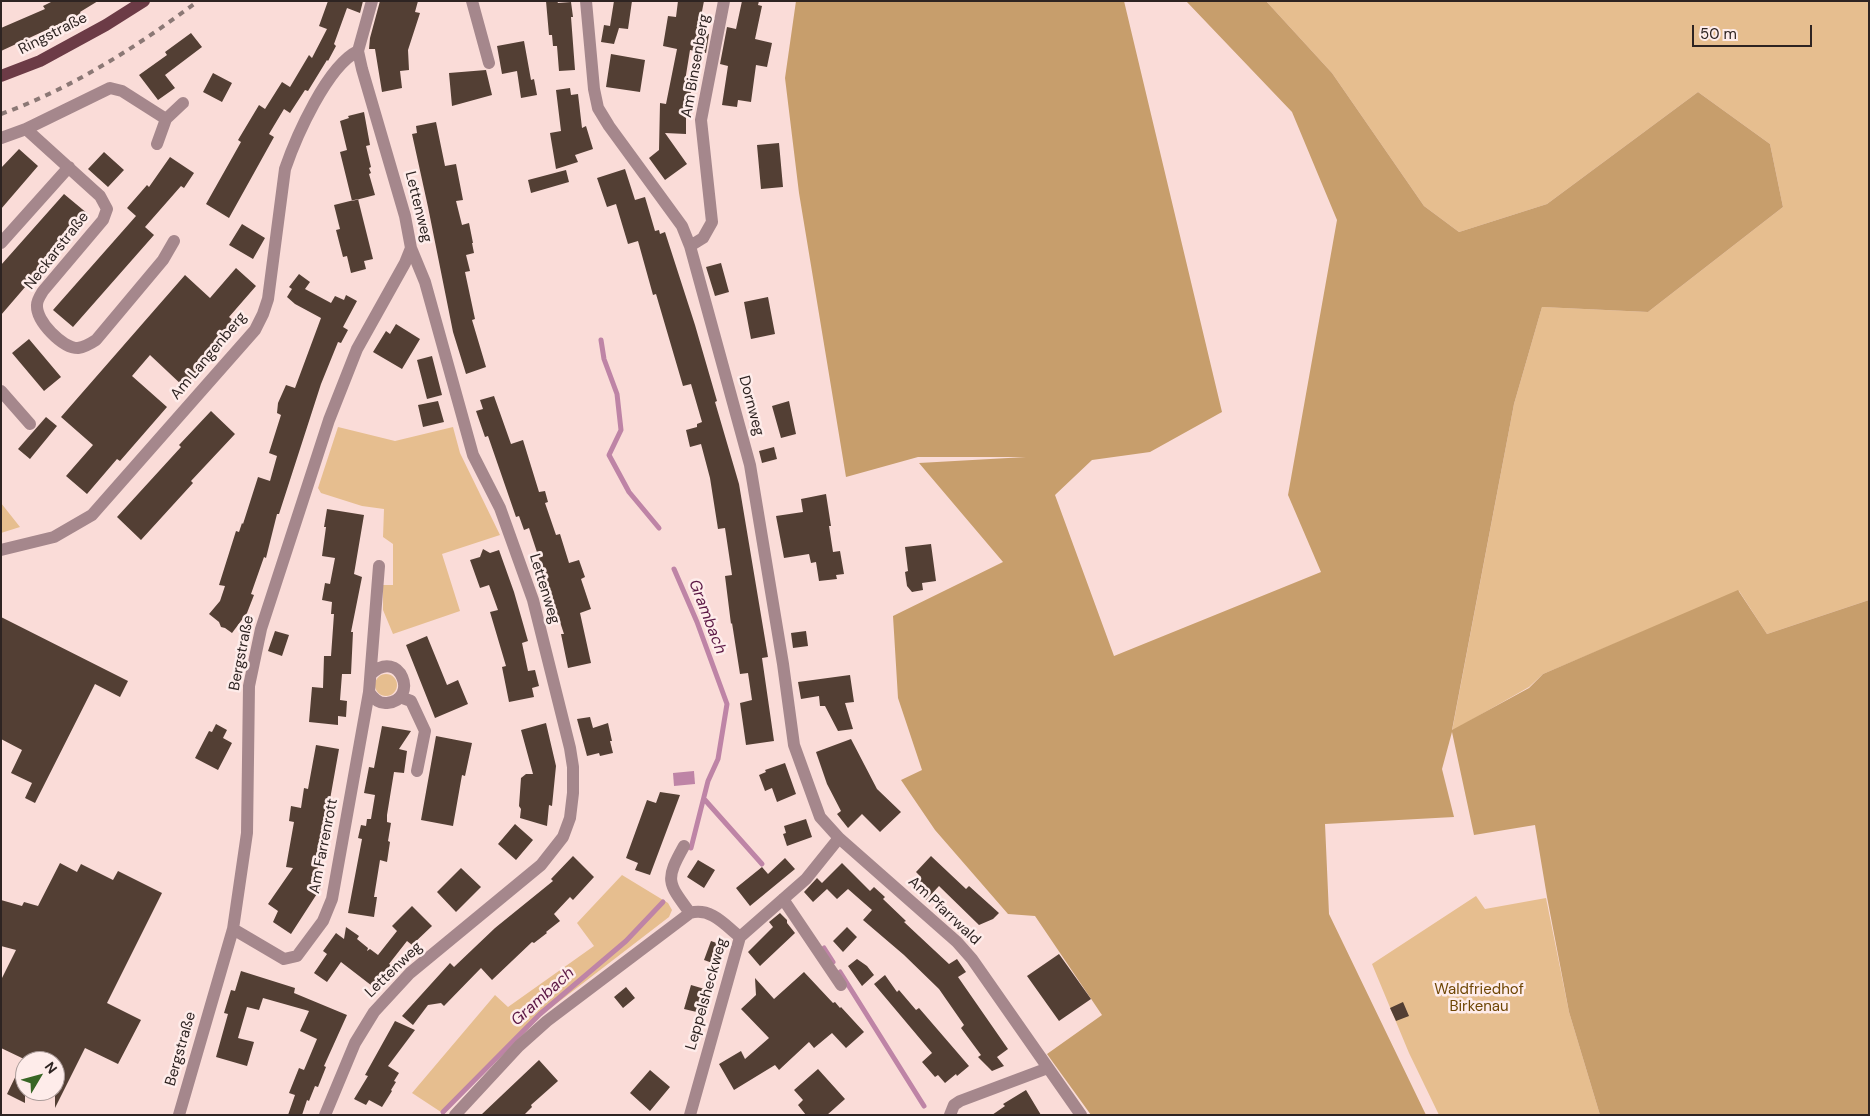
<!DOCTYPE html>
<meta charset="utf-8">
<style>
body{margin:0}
#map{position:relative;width:1870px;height:1116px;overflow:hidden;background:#fadcd8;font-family:"DM Sans",sans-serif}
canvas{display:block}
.frame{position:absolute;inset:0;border:2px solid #2e2422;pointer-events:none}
.north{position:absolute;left:15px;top:1051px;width:50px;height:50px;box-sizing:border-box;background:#feecea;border:1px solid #ab9c9a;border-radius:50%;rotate:53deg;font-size:14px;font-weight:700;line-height:20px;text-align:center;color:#2e2422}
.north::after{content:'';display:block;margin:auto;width:18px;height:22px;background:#386625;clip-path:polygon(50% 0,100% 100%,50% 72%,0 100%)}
.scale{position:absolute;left:1692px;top:25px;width:120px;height:22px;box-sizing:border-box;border:2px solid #2e2422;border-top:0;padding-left:6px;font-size:15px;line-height:18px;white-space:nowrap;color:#2e2422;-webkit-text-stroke:4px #feecea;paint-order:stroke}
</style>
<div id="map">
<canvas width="1870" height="1116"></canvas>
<div class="frame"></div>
<div class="north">N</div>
<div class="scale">50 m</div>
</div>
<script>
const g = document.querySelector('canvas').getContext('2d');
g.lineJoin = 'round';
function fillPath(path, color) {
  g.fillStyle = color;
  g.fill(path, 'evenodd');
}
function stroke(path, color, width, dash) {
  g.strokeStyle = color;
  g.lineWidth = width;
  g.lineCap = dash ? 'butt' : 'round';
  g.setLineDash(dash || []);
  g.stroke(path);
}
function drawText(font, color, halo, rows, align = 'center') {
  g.font = font + ' "DM Sans",sans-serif';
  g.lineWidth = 5;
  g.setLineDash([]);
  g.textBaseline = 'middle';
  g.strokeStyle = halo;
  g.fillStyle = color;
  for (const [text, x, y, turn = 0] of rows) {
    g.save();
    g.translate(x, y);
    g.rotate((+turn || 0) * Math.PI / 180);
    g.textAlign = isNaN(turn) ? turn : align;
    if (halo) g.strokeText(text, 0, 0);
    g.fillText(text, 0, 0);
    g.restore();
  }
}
const green = new Path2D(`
 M1266 1H1869V600L1767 634 1739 591 1543 674 1529 687 1452 731 1514 404 1542 307 1648 312 1783 207 1770 144 1698 92 1547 204 1459 232 1424 206 1332 73Z
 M338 427 395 441 453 427 460 453 500 535 442 554 460 611 393 634 383 610V585H393V544L383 537 384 509 362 506 321 493 318 488Z
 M1 503 20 527 1 533Z
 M375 685a11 11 0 1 1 22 0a11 11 0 1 1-22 0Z
 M622 875 668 903 672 910 669 917 539 1017 444 1114 412 1093 495 995 508 1007 594 946 577 923Z
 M1476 896 1485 909 1546 898 1569 1012 1600 1115H1439L1409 1053 1372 964Z`);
const forest = new Path2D(`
 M796 1H1124L1222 412 1150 452 1092 460 1055 495 1114 656 1321 572 1288 495 1337 220 1292 112 1186 1H1266L1332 73 1424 206 1459 232 1547 204 1698 92 1770 144 1783 207 1648 312 1542 307 1514 404 1452 730 1529 688 1543 674 1738 590 1767 634 1869 600V1115H1600L1569 1012 1547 897 1535 825 1474 835 1452 732 1442 769 1454 817 1325 824 1329 914 1426 1115H1091L1047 1054 1102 1015 1035 916 1008 914 935 830 901 780 922 770 898 698 893 616 1003 562 919 463 1026 457H918L846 477 799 193 785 78Z`);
const water = new Path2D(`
 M694 771 695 784 674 786 673 773Z`);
const stream = new Path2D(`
 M601 340 604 359 617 394 621 430 609 455 629 492 659 528
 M674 569 697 622 727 704 718 759 708 781 691 848
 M705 800 762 864
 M824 948 833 962
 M840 972 924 1106
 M443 1112 540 1014 626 941 663 902`);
const building = new Path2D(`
 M53 1H98L80 12 81 14 1 51V28L45 9 43 6Z
 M328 1H363L360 13 347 8 334 44 336 46 328 61 327 60 308 91 305 90 290 113 284 109 269 134 274 137 229 218 206 204 241 142 238 140 259 105 265 109 282 82 290 87 309 55 312 58 327 29 319 26Z
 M380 1H418L415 12 420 13 408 50 409 70 400 71 402 88 382 92 375 49H369L370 38Z
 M546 1H557L558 3 571 2 573 17H571L575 70 559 71 557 46H553L552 35H549Z
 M614 1H632L628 29 619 28 614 44 601 42 604 25 610 26Z
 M678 1H704L698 32 709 34 706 53 690 50 685 81H692L690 100H686V134L665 133 687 164 665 180 649 158 659 150 660 103 666 104 677 49 663 46 668 16 676 17Z
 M742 1H759L758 5 762 6 755 39 772 43 767 67 756 65 751 102 738 100 737 107 722 105 728 66 720 64 727 27 736 29Z
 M191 33 202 47 165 75 175 88 158 100 139 75 167 55 165 52Z
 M524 41 531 80 534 79 537 95 521 98 517 71 502 74 497 46Z
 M611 54 645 60 640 92 606 87Z
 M486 70 492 95 452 106 449 73Z
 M213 73 232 83 222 102 203 92Z
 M570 88 571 95 578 94 582 128 586 126 593 149 575 155 578 162 556 169 550 133 561 131 556 90Z
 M364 112 370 145 366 146 371 167 369 168 371 173 369 174 375 195 352 201 340 152 347 150 340 121 349 118 348 116Z
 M436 122 445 166 456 164 463 200 456 201 462 225 469 223 473 243H472L474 253 466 255 470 271 465 272 475 319 472 320 486 367 466 374 453 332 428 207 412 134 417 133 416 126Z
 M779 143 783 187 761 189 757 145Z
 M19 149 38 166 1 209V168Z
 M104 152 124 170 108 187 88 169Z
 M170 157 194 173 184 188 181 186 145 227 154 235 73 327 53 310 136 216 127 208 147 185 149 187Z
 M625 169 635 200 645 197 655 231 659 230 660 234 665 232 695 325 717 401 715 402 739 484 768 657 762 658 774 741 746 745 740 703 752 700 748 673 740 674 732 623 731 624 725 576 732 575 725 528 718 529 710 478 701 444 690 447 686 430 697 427V424L702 422 691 384 683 386 656 294 653 295 638 241 628 244 616 204 607 207 597 178Z
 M566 170 569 182 531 193 528 180Z
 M64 194 88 214 1 315V265Z
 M358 199 373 259 364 261 366 269 351 273 347 256 343 257 336 230 340 229 334 205Z
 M242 224 265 238 253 259 229 245Z
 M721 263 729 292 715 296 706 267Z
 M236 268 256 286 229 317 239 325 184 387 150 355 132 376 167 407 120 461 117 459 87 494 66 476 93 445 61 417 185 275 210 298Z
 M299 274 310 282 305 289 331 303 335 296 344 300 346 295 357 301 343 327 348 330 341 343 338 342 321 384 279 514H277L266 558 264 557 251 594 254 595 247 613 232 633 225 628 221 627 219 622 209 614 220 601 225 586 219 585 236 531 239 532 242 523 243 524 258 477 270 481 277 456 269 453 281 415 277 413 278 403 286 385 295 388 321 318 295 304 287 297 292 289 289 287Z
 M768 297 775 334 751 339 744 302Z
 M396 324 420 339 402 369 373 352 386 331 390 334Z
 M29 339 61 377 44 391 12 353Z
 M432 356 442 395 427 399 417 360Z
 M494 396 511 444 523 440 539 492 545 491 548 502 545 503 556 535 560 534 569 563 579 560 585 577 581 579 591 609 580 613 591 663 568 668 561 634H564L529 528 524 530 519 516 516 517 488 436 485 437 476 411 483 409 480 400Z
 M438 401 444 422 423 427 418 405Z
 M789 401 796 434 781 438 772 406Z
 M211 411 235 434 191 481 193 483 141 540 117 517 181 447 179 445Z
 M46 417 57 426 30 459 18 449Z
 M774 447 777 459 762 463 759 451Z
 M826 494 831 526H829L833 552 840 551 844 574 836 575 837 579 819 581 816 562 811 563 809 554 784 558 776 516 803 512 801 499Z
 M327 509 364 515 354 574 362 577 351 632H353L351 674H342L340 700 347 701 346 717 338 716V725L309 722 312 687 323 688 324 656H331L334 614H331L332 602 322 600 325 583 330 584 335 558 322 556 326 527H324Z
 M931 544 936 581 922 583 923 590 912 592 907 586 905 572 908 571 905 547Z
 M483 549 490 553 499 550 514 592 528 641 522 643 528 671 535 670 539 686 532 688 534 697 509 702 502 667 506 666 490 612 498 610 489 585 480 588 470 560 480 557Z
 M1 617 128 681 120 697 95 684 35 803 25 798 32 783 11 773 22 750 1 739Z
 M275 631 289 635 282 656 268 651Z
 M806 631 808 646 793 648 791 633Z
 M427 636 447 685 458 680 468 704 435 718 406 645Z
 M850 675 854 702 845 703 853 729 838 731 825 706H820L819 696 801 699 798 682Z
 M590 717 593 728 608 723 612 741H610L613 753 600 756 599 753 587 756 577 719Z
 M546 723 556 766 552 806 549 805 547 826 520 818 521 809 519 806 521 778 526 774H533L521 730Z
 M216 724 227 730 223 738 232 743 218 770 195 758 209 731 212 732Z
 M382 726 411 731 399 749 407 751 404 773 394 772 387 815V822L391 823 388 841 390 842 387 862 380 860 374 897H377L374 917 348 913 362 839 358 838 361 825 366 826 367 819H371L375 795 364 793 369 767 374 768Z
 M436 736 472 743 465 776 462 775 453 826 421 820Z
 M851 739 877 789 901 812 880 832 862 814 848 828 837 814 841 811 827 784 816 752Z
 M316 745 339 749 316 878 322 886 291 934 273 922 278 911 268 904 293 868 286 867 294 822 289 821 291 806 301 808 304 788 308 789Z
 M785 763 796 794 777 802 772 788 765 791 759 775 766 772 765 770Z
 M660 792 680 795 650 875 635 870 638 863 626 858 647 800 656 803Z
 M806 819 812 837 787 846 783 834 786 833 784 826Z
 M515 824 533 840 516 860 498 844Z
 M573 856 594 877 573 900 570 897 554 914 560 921 546 932 547 933 534 943 532 942 492 980 481 968 444 1006 441 1003 428 1005 413 1025 402 1016 450 963 454 967 495 928 553 881 551 879Z
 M931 856 966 889 969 886 999 913 993 919 979 925 939 886 926 900 912 887 921 877 916 872Z
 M785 858 795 869 750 906 736 888 762 867 768 874Z
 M698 860 715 870 704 888 687 877Z
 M60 863 77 872 81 864 113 880 118 871 162 893 107 1003 141 1020 118 1064 85 1048 55 1108V1061H28L25 1059V1103L7 1094 24 1059 1 1048V980L16 950 1 946V900L22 906 24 902 38 906Z
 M842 863 870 891 874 887 885 897 883 899 906 921 904 922 949 964 957 959 966 972 958 977 1008 1049 997 1057 1004 1066 992 1071 978 1057 981 1055 961 1028 964 1025 939 989 904 955 863 920 872 910 848 889 837 899 827 889 813 902 804 892 817 878 822 883Z
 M461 868 481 887 456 912 437 892Z
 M412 906 432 926 412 945 407 941 389 964 395 968 376 989 341 962 327 982 314 973 327 954 323 951 336 933 344 939 346 927 359 936 357 939 368 948 367 951 370 949 378 955 397 931 392 926Z
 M780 913 787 920V923L795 933 760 966 748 952 773 927 769 922Z
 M847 927 857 937 843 952 833 941Z
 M711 941 725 946 718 965 704 960Z
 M1059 954 1091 999 1059 1021 1027 976Z
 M857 959 867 966 874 975 862 986 848 966Z
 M241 971 295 988 294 993 347 1015 324 1066 326 1067 318 1087 315 1086 309 1101 307 1100 302 1115H288L295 1095 289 1093 299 1068 304 1070 317 1039 300 1031 309 1011 263 998 259 1010 247 1007 238 1038 254 1042 247 1066 216 1057 228 1014 224 1013 231 990 235 991Z
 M804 972 833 1003 835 1002 840 1008 841 1007 864 1032 846 1048 832 1033 814 1048 809 1042 779 1070 775 1065 734 1090 719 1064 741 1051 745 1059 769 1038 741 1009 756 995 755 978 774 999Z
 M885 975 897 992 899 990 916 1010 919 1008 969 1066 957 1076 956 1074 945 1083 938 1075 935 1077 922 1062 932 1053 874 984Z
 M691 985 708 990 701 1013 684 1009Z
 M626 987 635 998 623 1008 614 997Z
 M1403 1002 1409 1016 1396 1021 1390 1008Z
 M395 1021 415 1030 388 1066 399 1073 394 1081 396 1082 391 1090 392 1091 382 1107 369 1100 366 1105 354 1099 368 1076 365 1075Z
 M539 1060 558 1081 531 1105 532 1107 524 1115H481Z
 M818 1069 845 1099 827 1115H806L798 1105 803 1100 794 1090Z
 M650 1070 670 1087 650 1111 630 1093Z
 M1026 1090 1041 1115H992L1005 1106 1003 1104Z`);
const minor = new Path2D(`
 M472 1 489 63
 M586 1 594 89 598 108 609 126 682 226 690 246 750 465 783 664 794 745 820 817 839 838 957 942 972 959 1081 1115
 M26 129 110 88 122 91 166 119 183 103
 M1 138 26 129 100 196 107 209 103 220 43 291C40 296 37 300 37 305 36 321 62 348 78 348 85 347 90 344 96 340L163 260 174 241
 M157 144 166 119
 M1 243 69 167
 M690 246 703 238 712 222 701 120 724 1
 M1 391 30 424
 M1 550 54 537 92 515 255 330 263 314 268 299 285 169C296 137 327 66 358 51
 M369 692C373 698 379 704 387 703 420 700 400 647 371 674
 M400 697 411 701 425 731 417 771
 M684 846C665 880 667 882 690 913
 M783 899 841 985
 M233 929 284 959 297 956 323 921 332 899 369 692 379 566
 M179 1115 233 929 247 833 249 686 261 629 329 420 357 349 405 263 411 248
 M325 1115 355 1043 374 1012 410 973 541 865 563 837 570 818 573 793V767L570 748 533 600 500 508 473 455 425 282 411 248 405 216 362 69 358 51 372 1
 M455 1115 519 1046 547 1021 690 913C711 907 725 925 740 937
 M690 1115 740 937 806 879 839 838
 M950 1115 954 1105 960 1101 1048 1068`);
const major = new Path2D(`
 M1 76 40 61 106 25 144 1`);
const rail = new Path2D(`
 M1 114C73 88 138 46 198 1`);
const streetNames = [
 ["Ringstraße",53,34,-27],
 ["Am Binsenberg",696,66,-80],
 ["Lettenweg",418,207,76],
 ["Neckarstraße",57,251,-52],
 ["Am Langenberg",209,356,-50],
 ["Dornweg",751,406,75],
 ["Lettenweg",544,589,73],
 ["Bergstraße",242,653,-79],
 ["Am Farrenrott",324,846,-79],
 ["Am Pfarrwald",944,911,43],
 ["Lettenweg",394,970,-44],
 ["Leppelsheckweg",707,994,-74],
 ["Bergstraße",181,1049,-74]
];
const parkNames = [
 ["Waldfriedhof",1479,990],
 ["Birkenau",1479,1007]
];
const waterNames = [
 ["Grambach",707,617,69],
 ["Grambach",543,997,-42]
];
fillPath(green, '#e6be8f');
fillPath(forest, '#c79e6c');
fillPath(water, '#be84a6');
stroke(stream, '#be84a6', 5);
fillPath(building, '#533f34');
stroke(minor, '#a5878c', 12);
stroke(major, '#6c3b46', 12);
stroke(rail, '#8b7875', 4, [6, 6]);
drawText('15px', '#2e2422', '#feecea', streetNames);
drawText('15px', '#6e4604', '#feecea', parkNames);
drawText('italic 16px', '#5c1845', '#feecea', waterNames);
</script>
